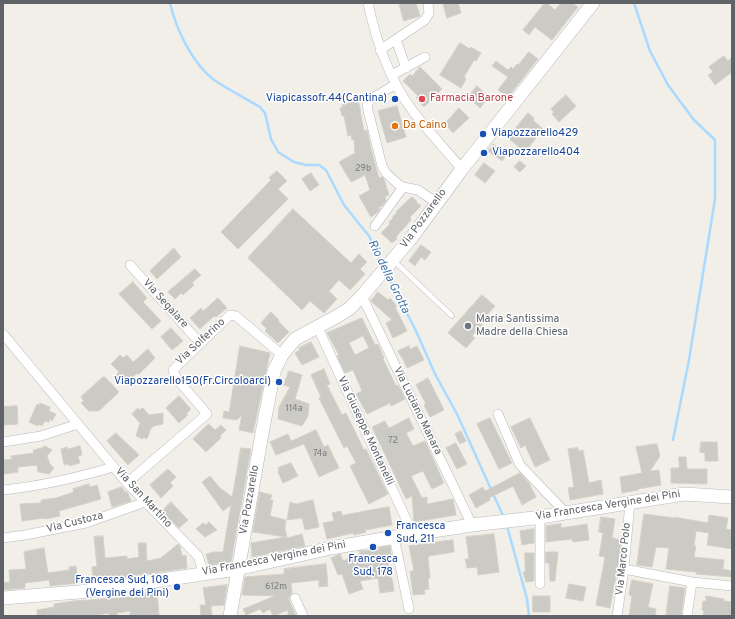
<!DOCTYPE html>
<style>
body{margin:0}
#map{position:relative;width:735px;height:619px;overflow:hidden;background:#f1efe8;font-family:Overpass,sans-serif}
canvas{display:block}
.frame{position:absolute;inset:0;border:4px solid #5f6368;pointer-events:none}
</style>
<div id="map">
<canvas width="735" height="619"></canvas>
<div class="frame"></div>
</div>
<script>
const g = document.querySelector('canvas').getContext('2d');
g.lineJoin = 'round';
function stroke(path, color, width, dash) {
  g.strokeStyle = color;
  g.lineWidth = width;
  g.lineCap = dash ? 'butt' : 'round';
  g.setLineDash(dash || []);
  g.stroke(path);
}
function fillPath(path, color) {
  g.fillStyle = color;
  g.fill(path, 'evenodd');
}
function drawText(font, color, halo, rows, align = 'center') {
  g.font = font + ' Overpass,sans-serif';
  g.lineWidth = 3;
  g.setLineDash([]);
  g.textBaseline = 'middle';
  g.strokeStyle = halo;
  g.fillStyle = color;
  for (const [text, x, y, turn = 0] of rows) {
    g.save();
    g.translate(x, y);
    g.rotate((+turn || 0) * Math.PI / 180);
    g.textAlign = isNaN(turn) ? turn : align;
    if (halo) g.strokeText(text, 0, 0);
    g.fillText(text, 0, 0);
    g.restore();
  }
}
const stream = new Path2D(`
 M170 3C176 29 192 63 214 80 229 90 245 98 260 107L265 113 271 139 278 152 294 162 306 165H319L326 170 344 205 369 236 383 265
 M634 3 650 51 668 85 694 120 715 140V199L689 360 673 440
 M387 274 416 331 435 374 457 414 504 518
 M507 526 527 599 529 616`);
const building = new Path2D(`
 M399 3H416L420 16 404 21Z
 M443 3H458L461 13 447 18Z
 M545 3H547L555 10 561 3H572L578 7 552 40 535 27 529 35 523 30Z
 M460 43 470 49 471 47 481 53 476 61 474 60 464 77 466 79 461 88 440 75Z
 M529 52 538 59 508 97 498 90 508 77 492 66 496 61 508 70 511 67 513 69 517 64 518 65Z
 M724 56 728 61 732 57V72L715 85 708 75 713 72 709 67Z
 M420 67 442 89 424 107 416 98 418 96 403 81 410 74 412 76Z
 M477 86 489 97 480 108 468 97Z
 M566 95 576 106 559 122 552 114 554 112 551 109Z
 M358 99 364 131 367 130 371 149 379 178 382 177 384 179 389 195 385 196 386 201 382 206 379 207 380 209 378 212 371 217 359 196 370 190 365 175 351 182 339 162 355 153 354 139 352 140 351 135 348 136 344 116H342L340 108 343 107 342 105 349 103 348 101Z
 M397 106 406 137 387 143 378 111Z
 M459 108 469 118 453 133 445 124Z
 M528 113 534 118 533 120 543 129 525 152 508 138Z
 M493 144 507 154 502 161 488 151Z
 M520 161 526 166 520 172 514 167Z
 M484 163 495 171 485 183 475 175Z
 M277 171 287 181 278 189 288 199 238 249 221 232 271 180 269 178Z
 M311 173 319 185 310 191 302 179Z
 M412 197 417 201 416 202 421 206 410 217 411 220 396 237 397 239 392 243 381 233 390 224 389 222 393 218V216L397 213 396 212Z
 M293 209 351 263 359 254 367 262 360 269 365 274 350 290 339 280 329 291 337 299 324 313 310 301 302 310 248 258Z
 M421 245 431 252 425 260 421 257 415 266 409 261Z
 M174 248 181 257 157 279 150 271Z
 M195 269 201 275 192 283 194 285 183 295 181 293 175 299 168 292Z
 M133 282 147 298 143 302 161 321 152 329 119 294Z
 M378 292 388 300 390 298 397 306 395 307 407 331 393 338 386 323 392 320 371 301Z
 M482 295 495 306 486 316 488 318 472 336 475 338 466 348 448 333Z
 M218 298 227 308 216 317 214 316 200 329 190 318 201 308 203 311Z
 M271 312 279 320 278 321 289 332 278 343 265 331 267 329 261 323Z
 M362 318 375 345 378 344 384 358 383 359 396 386 398 385 405 399 391 406 390 403 367 414 356 394 362 391 353 370 345 373 337 356 339 355 327 333ZM363 336 369 348 355 355 349 343Z
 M171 328 183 341 172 350 161 337Z
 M311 342 319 357 302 365 295 353 300 350 299 348Z
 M240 346 270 353 253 433 239 430 242 415 237 420 223 418 224 411 229 412Z
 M409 346 410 349 417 346 424 360 407 368 402 357H401L398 351Z
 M148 349 155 358 138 375 137 373 130 380 114 377 119 372 111 364 120 355 123 358 127 355 133 362Z
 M324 369 330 384 327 385 342 415 346 413 364 450 366 449 388 494 369 504 350 466 356 463 347 446 344 448 319 398 321 397 311 375Z
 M289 371 302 375 295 399 309 404 308 416 302 426 278 419 279 407 290 387 284 385Z
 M103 377H105L119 392 99 411H89L81 403 84 401 81 397Z
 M428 378 444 410 430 417 424 405 426 404 416 385Z
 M179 396 191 409 186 414 188 415 179 423 166 408Z
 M40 403 50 407 49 411 56 414 52 421 50 419 49 422 45 421 42 426 39 424 38 426 29 422 37 404 39 405Z
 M17 406 18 424 3 425 4 407Z
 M138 408 139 410 143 408 149 415 163 413V424L154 426 151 428 147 439 143 437V439L136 436 140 423 132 414Z
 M409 418 414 429 406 433 413 446 425 441 444 483 432 489 423 471 411 476 422 498 427 497V504L453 499 456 515 414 522 412 496 406 499 372 427 385 421 389 428Z
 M490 418 512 463 499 469 477 424Z
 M530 418 550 460 535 467 525 445 521 448 511 427Z
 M209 424 215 430 221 425 226 430 220 436 221 438 206 452 193 439Z
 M316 430 324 447 328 445 339 468 319 477 304 444 276 455 270 442 288 434 291 441Z
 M461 431 466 441 460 444 455 434Z
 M116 433 139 455 128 465 107 441Z
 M701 442H717L718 461H705V453L700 452Z
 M456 443 467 464 457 469 446 448Z
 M657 444 660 456 650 471 659 470 661 485 638 489V490L622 493 620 477 642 473 636 447Z
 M45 446 52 450 47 456 50 464 54 468 49 474 38 472 37 465 18 467V472L4 474 3 460 12 459 11 456 34 453 33 450 42 448Z
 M80 446 82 455 78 456 80 463 69 466V464L64 465 61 449 67 447 68 449Z
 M241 448 251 449 231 562 209 565 206 554 214 552H223L231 505 223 511 202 482 210 476 219 487 232 497Z
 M578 448V451L583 450 589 483 601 480 603 494 570 500 568 488 574 487 568 449Z
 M679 457H686L687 469H707V484L671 483V468H679Z
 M291 463 298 476 283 483 278 472 279 471 278 468Z
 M168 469 176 477 170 483 173 486 161 498 150 485Z
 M520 473 529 483 536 497 522 505 513 486 489 498 490 500 476 508 469 495 483 487 485 491Z
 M89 484 90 487 97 485 101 499 59 511 60 516 45 519 44 518 22 521 20 504 41 503V500L56 498 74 492 73 489Z
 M122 487 125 492H127L128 493 131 501 112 507 108 492Z
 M260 492 272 495 270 500H273L270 516 286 520 285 528 287 538 302 534 305 546 252 557 251 543 286 537 253 532Z
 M313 500 319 527 305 530 302 518 287 520 290 502 296 504Z
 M171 502 188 520 179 528 162 511Z
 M389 507 392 525 365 530 366 532 354 535 353 533 327 539 323 523 334 521 332 513 341 511 342 515Z
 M644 514 674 518V517L708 523 709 515 728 518 726 529 732 530V549L707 545 709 533 696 531 694 546H696L694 557 724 560 723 569 732 571V577L696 574V572L666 569 669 548 656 547 652 567 637 565Z
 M601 517 615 519 612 538 621 540 619 561 610 608 596 605 605 557 599 556 603 533 599 532Z
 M209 522 217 530 205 537 196 529 203 523 206 525Z
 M561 524V528L587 524 589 540 573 542 572 539 546 542V526Z
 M534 529V543L522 545 520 531Z
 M494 534 499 572 478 575 477 567 467 568 465 559H469L466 537Z
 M103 536 105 558 127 556V559L139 557 138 543H146L147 561 161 558 178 544 180 546 182 556 186 555 187 568 93 582 92 567 97 566 94 537Z
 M453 540 454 552 429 556V557L428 558 430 578 428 579 429 589 424 590 425 594 413 595 410 571H414L409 546Z
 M390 546 392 561 388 562 391 578H392L394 591 380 593 378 578 360 581 363 589 349 594 342 574 338 575 331 558 340 554 343 561 360 554 359 551 379 550 378 548Z
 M44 548 48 573 69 570V567L76 566 78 583 50 586 49 580 25 583V588L3 590V583L10 582 9 570 26 569 24 552Z
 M546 552H558L555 581H550L549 563H546Z
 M525 553H534V581L526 582 523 572H525Z
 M326 564 328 586 319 587V580L291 583 292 593 289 597V600L296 616H288V610L273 616 270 609 263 613 260 609 246 615 243 609 275 596 242 595 245 577 284 574V569Z
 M632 580 653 584 648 607 656 609 655 616H629L632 596 629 595Z
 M569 584 586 587 583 601 566 598Z
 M227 585 224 605 211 606 212 616H201L200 605H206L203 588Z
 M670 586 685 588 681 616H666Z
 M157 592 159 615 130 616V611L117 613V616H109V613L93 616H37V610L54 607V604L73 601 131 597 130 595Z
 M533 596H550V612H533Z
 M706 596 724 599V601L732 602V616H703L704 611 702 610 703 601H706Z`);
const lane = new Path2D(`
 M394 261 452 316`);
const street = new Path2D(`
 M368 3C376 41 389 79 412 110 427 130 445 149 462 169
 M396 40 406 68
 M380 50 425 20 429 13 428 3
 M392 75 425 57
 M396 84 371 99 367 104 368 110 382 166 386 173 398 184 403 187 418 190 437 203
 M375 226 403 187
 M130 265 200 343
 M362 296 472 525
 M318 328 413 534
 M3 334 127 483 198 556 204 574
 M498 414 520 465 565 512
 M3 442 41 436 78 424
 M127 483 207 414 177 379 173 370 228 317 230 315 236 316 282 355
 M3 490C42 486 76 478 113 467
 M394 537 409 609
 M3 538 25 535 86 523 145 502
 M624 569 692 582 732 586
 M540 584V517
 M295 598 303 616
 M617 616 624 569 630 502
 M687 616 692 582`);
const secondary = new Path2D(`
 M3 598 79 592 237 569 331 548 413 534 472 525 534 518 684 494 732 497
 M230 616 263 428 274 371 282 355 295 339 336 317 349 309 362 296 412 237 462 169 593 3`);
const markers = [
 [395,99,4,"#1a4fb4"],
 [422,99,4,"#e0444e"],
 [395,126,4,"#e8710a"],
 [483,134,4,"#1a4fb4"],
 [484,153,4,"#1a4fb4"],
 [468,326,4,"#6b7280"],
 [279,382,4,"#1a4fb4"],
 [388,533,4,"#1a4fb4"],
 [373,547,4,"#1a4fb4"],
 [177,587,4,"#1a4fb4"]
];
const numberNames = [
 ["29b",363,169],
 ["114a",294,409],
 ["72",393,441],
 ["74a",320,454],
 ["612m",276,587]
];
const transitNames = [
 ["Viapicassofr.44(Cantina)",387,99],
 ["Viapozzarello429",491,134,"left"],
 ["Viapozzarello404",492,153,"left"],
 ["Viapozzarello150(Fr.Circoloarci)",271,382],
 ["Francesca",396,527,"left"],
 ["Sud, 211",396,540,"left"],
 ["Francesca",373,560,"center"],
 ["Sud, 178",373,573,"center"],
 ["Francesca Sud, 108",169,581],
 ["(Vergine dei Pini)",169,594]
];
const healthNames = [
 ["Farmacia Barone",430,99]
];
const foodNames = [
 ["Da Caino",403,126]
];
const streetNames = [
 ["Via Pozzarello",424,219,-54],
 ["Via Segalare",165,304,48],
 ["Via Solferino",201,342,-43],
 ["Via Luciano Manara",417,411,64],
 ["Via Giuseppe Montanelli",365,431,65],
 ["Via San Martino",143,498,47],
 ["Via Pozzarello",250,500,-80],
 ["Via Francesca Vergine dei Pini",608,506,-9],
 ["Via Custoza",75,523,-14],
 ["Via Francesca Vergine dei Pini",274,559,-11],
 ["Via Marco Polo",624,559,-84]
];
const worshipNames = [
 ["Maria Santissima",476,320],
 ["Madre della Chiesa",476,333]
];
const waterNames = [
 ["Rio della Grotta",388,277,64]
];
stroke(stream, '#aadaff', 2.5);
fillPath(building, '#cccac5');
stroke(building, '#d6d1c6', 1);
stroke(lane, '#b5b8bc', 5.5);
stroke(street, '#b5b8bc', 10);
stroke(secondary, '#b6babf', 14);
stroke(lane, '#fff', 4.5);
stroke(street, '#fff', 9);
stroke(secondary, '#fff', 13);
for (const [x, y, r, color] of markers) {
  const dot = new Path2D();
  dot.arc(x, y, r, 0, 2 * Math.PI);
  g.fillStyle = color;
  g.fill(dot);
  stroke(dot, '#fff', 1.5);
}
drawText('9px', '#7a7d7f', null, numberNames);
drawText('11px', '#164399', '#fff', transitNames, 'right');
drawText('11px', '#be3a42', '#fff', healthNames, 'left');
drawText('11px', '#c56008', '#fff', foodNames, 'left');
drawText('11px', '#5f6368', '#fff', streetNames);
drawText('11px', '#5b616d', '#fff', worshipNames, 'left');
drawText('italic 12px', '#4174aa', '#fff', waterNames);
</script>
